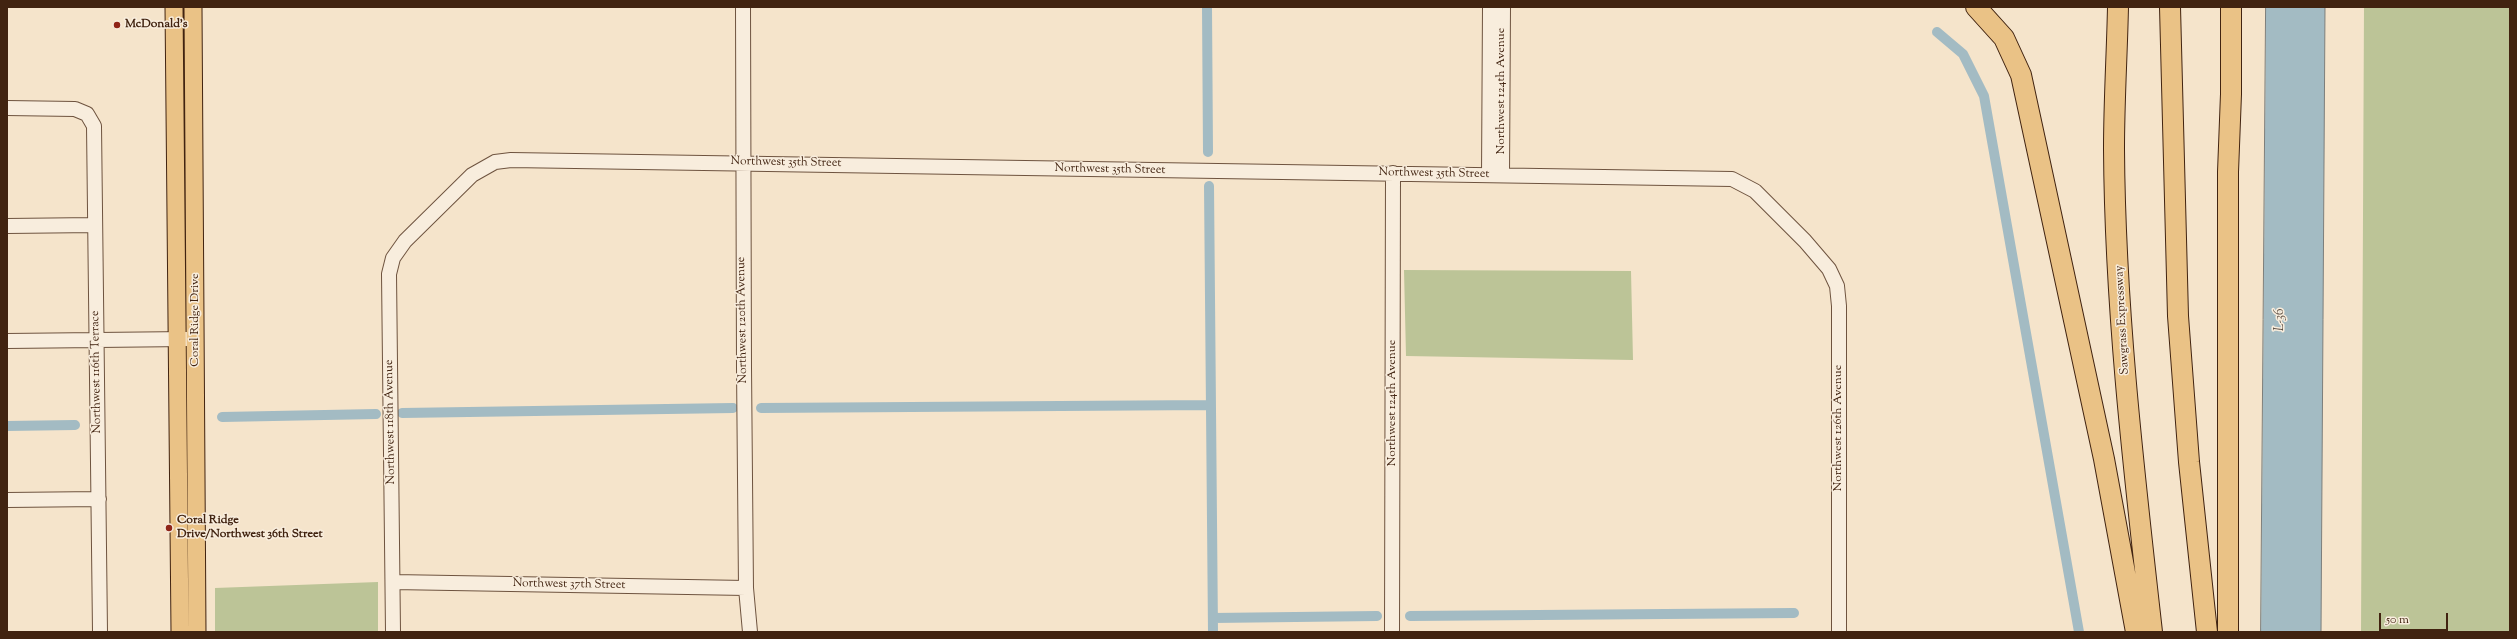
<!DOCTYPE html>
<style>
body{margin:0}
#map{position:relative;width:2517px;height:639px;overflow:hidden;background:#f5e4cb;font-family:"Sorts Mill Goudy",serif}
canvas{display:block}
.frame{position:absolute;inset:0;border:8px solid #412310;pointer-events:none}
.scale{position:absolute;left:2379px;top:613px;width:69px;height:18px;box-sizing:border-box;border:2px solid #412310;border-top:0;padding-left:5px;font-size:12px;line-height:14px;white-space:nowrap;color:#412310;-webkit-text-stroke:3px #f8eddd;paint-order:stroke}
</style>
<div id="map">
<canvas width="2517" height="639"></canvas>
<div class="frame"></div>
<div class="scale">50 m</div>
</div>
<script>
const g = document.querySelector('canvas').getContext('2d');
g.lineJoin = 'round';
function fillPath(path, color) {
  g.fillStyle = color;
  g.fill(path, 'evenodd');
}
function stroke(path, color, width, dash) {
  g.strokeStyle = color;
  g.lineWidth = width;
  g.lineCap = dash ? 'butt' : 'round';
  g.setLineDash(dash || []);
  g.stroke(path);
}
function drawText(font, color, halo, rows, align = 'center') {
  g.font = font + ' "Sorts Mill Goudy",serif';
  g.lineWidth = 3;
  g.setLineDash([]);
  g.textBaseline = 'middle';
  g.strokeStyle = halo;
  g.fillStyle = color;
  for (const [text, x, y, turn = 0] of rows) {
    g.save();
    g.translate(x, y);
    g.rotate((+turn || 0) * Math.PI / 180);
    g.textAlign = isNaN(turn) ? turn : align;
    if (halo) g.strokeText(text, 0, 0);
    g.fillText(text, 0, 0);
    g.restore();
  }
}
const green = new Path2D(`
 M2364 7H2510V632H2361Z
 M1404 270 1631 271 1633 360 1406 356Z
 M378 582V632H215V588Z`);
const water = new Path2D(`
 M2266 7H2325L2321 632H2261Z`);
const canal = new Path2D(`
 M1207 7 1208 152
 M1937 32 1963 54 1984 96 2079 632
 M1209 186 1213 632
 M761 408 1210 405
 M402 413 733 408
 M222 417 376 414
 M7 426 75 425
 M1410 616 1794 613
 M1213 618 1377 616`);
const minor = new Path2D(`
 M743 7 744 368 746 588 750 632
 M7 108 75 109 87 114 94 126 100 632
 M1489 175 1490 7
 M1502 175 1503 7
 M7 226 95 225
 M7 341 187 339
 M7 500 99 499
 M393 582 746 588
 M393 632 389 274 393 258 405 241 472 175 495 162 511 160 1732 179 1755 191 1805 241 1829 269 1837 286 1839 306V632
 M1392 632 1393 173`);
const major = new Path2D(`
 M174 7 180 632
 M193 7 197 632`);
const highway = new Path2D(`
 M1976 7 2004 38 2021 75 2104 459 2136 632
 M2118 7C2117 54 2114 101 2114 149 2115 310 2134 472 2152 632
 M2170 7 2178 316 2189 462 2207 632
 M2228 632V172L2231 94V7`);
const markers = [
 [117,25,4,"#8f2418"],
 [169,528,4,"#8f2418"]
];
const poiNames = [
 ["McDonald's",125,25],
 ["Coral Ridge",177,521],
 ["Drive/Northwest 36th Street",177,535]
];
const streetNames = [
 ["Northwest 124th Avenue",1502,91,-90],
 ["Northwest 35th Street",786,163,1],
 ["Northwest 35th Street",1110,170,1],
 ["Northwest 35th Street",1434,174,1],
 ["Coral Ridge Drive",196,320,-90],
 ["Northwest 120th Avenue",743,320,-91],
 ["Sawgrass Expressway",2123,320,-93],
 ["Northwest 116th Terrace",97,372,-91],
 ["Northwest 124th Avenue",1393,403,-90],
 ["Northwest 118th Avenue",391,422,-91],
 ["Northwest 126th Avenue",1839,428,-90],
 ["Northwest 37th Street",569,585,1]
];
const waterNames = [
 ["L-36",2281,320,-90]
];
fillPath(green, '#bcc497');
fillPath(water, '#a3bbc3');
stroke(water, '#7c7e7b', 1);
stroke(canal, '#a3bbc3', 10);
stroke(minor, '#6e533f', 16);
stroke(major, '#412310', 19);
stroke(highway, '#412310', 22);
stroke(minor, '#f8eddd', 14);
stroke(major, '#eac286', 17);
stroke(highway, '#eac286', 20);
for (const [x, y, r, color] of markers) {
  const dot = new Path2D();
  dot.arc(x, y, r, 0, 2 * Math.PI);
  g.fillStyle = color;
  g.fill(dot);
  stroke(dot, '#f8eddd', 1.5);
}
drawText('bold 12px', '#412310', '#f8eddd', poiNames, 'left');
drawText('12px', '#412310', '#f8eddd', streetNames);
drawText('italic 13px', '#5e5146', '#f8eddd', waterNames);
</script>
